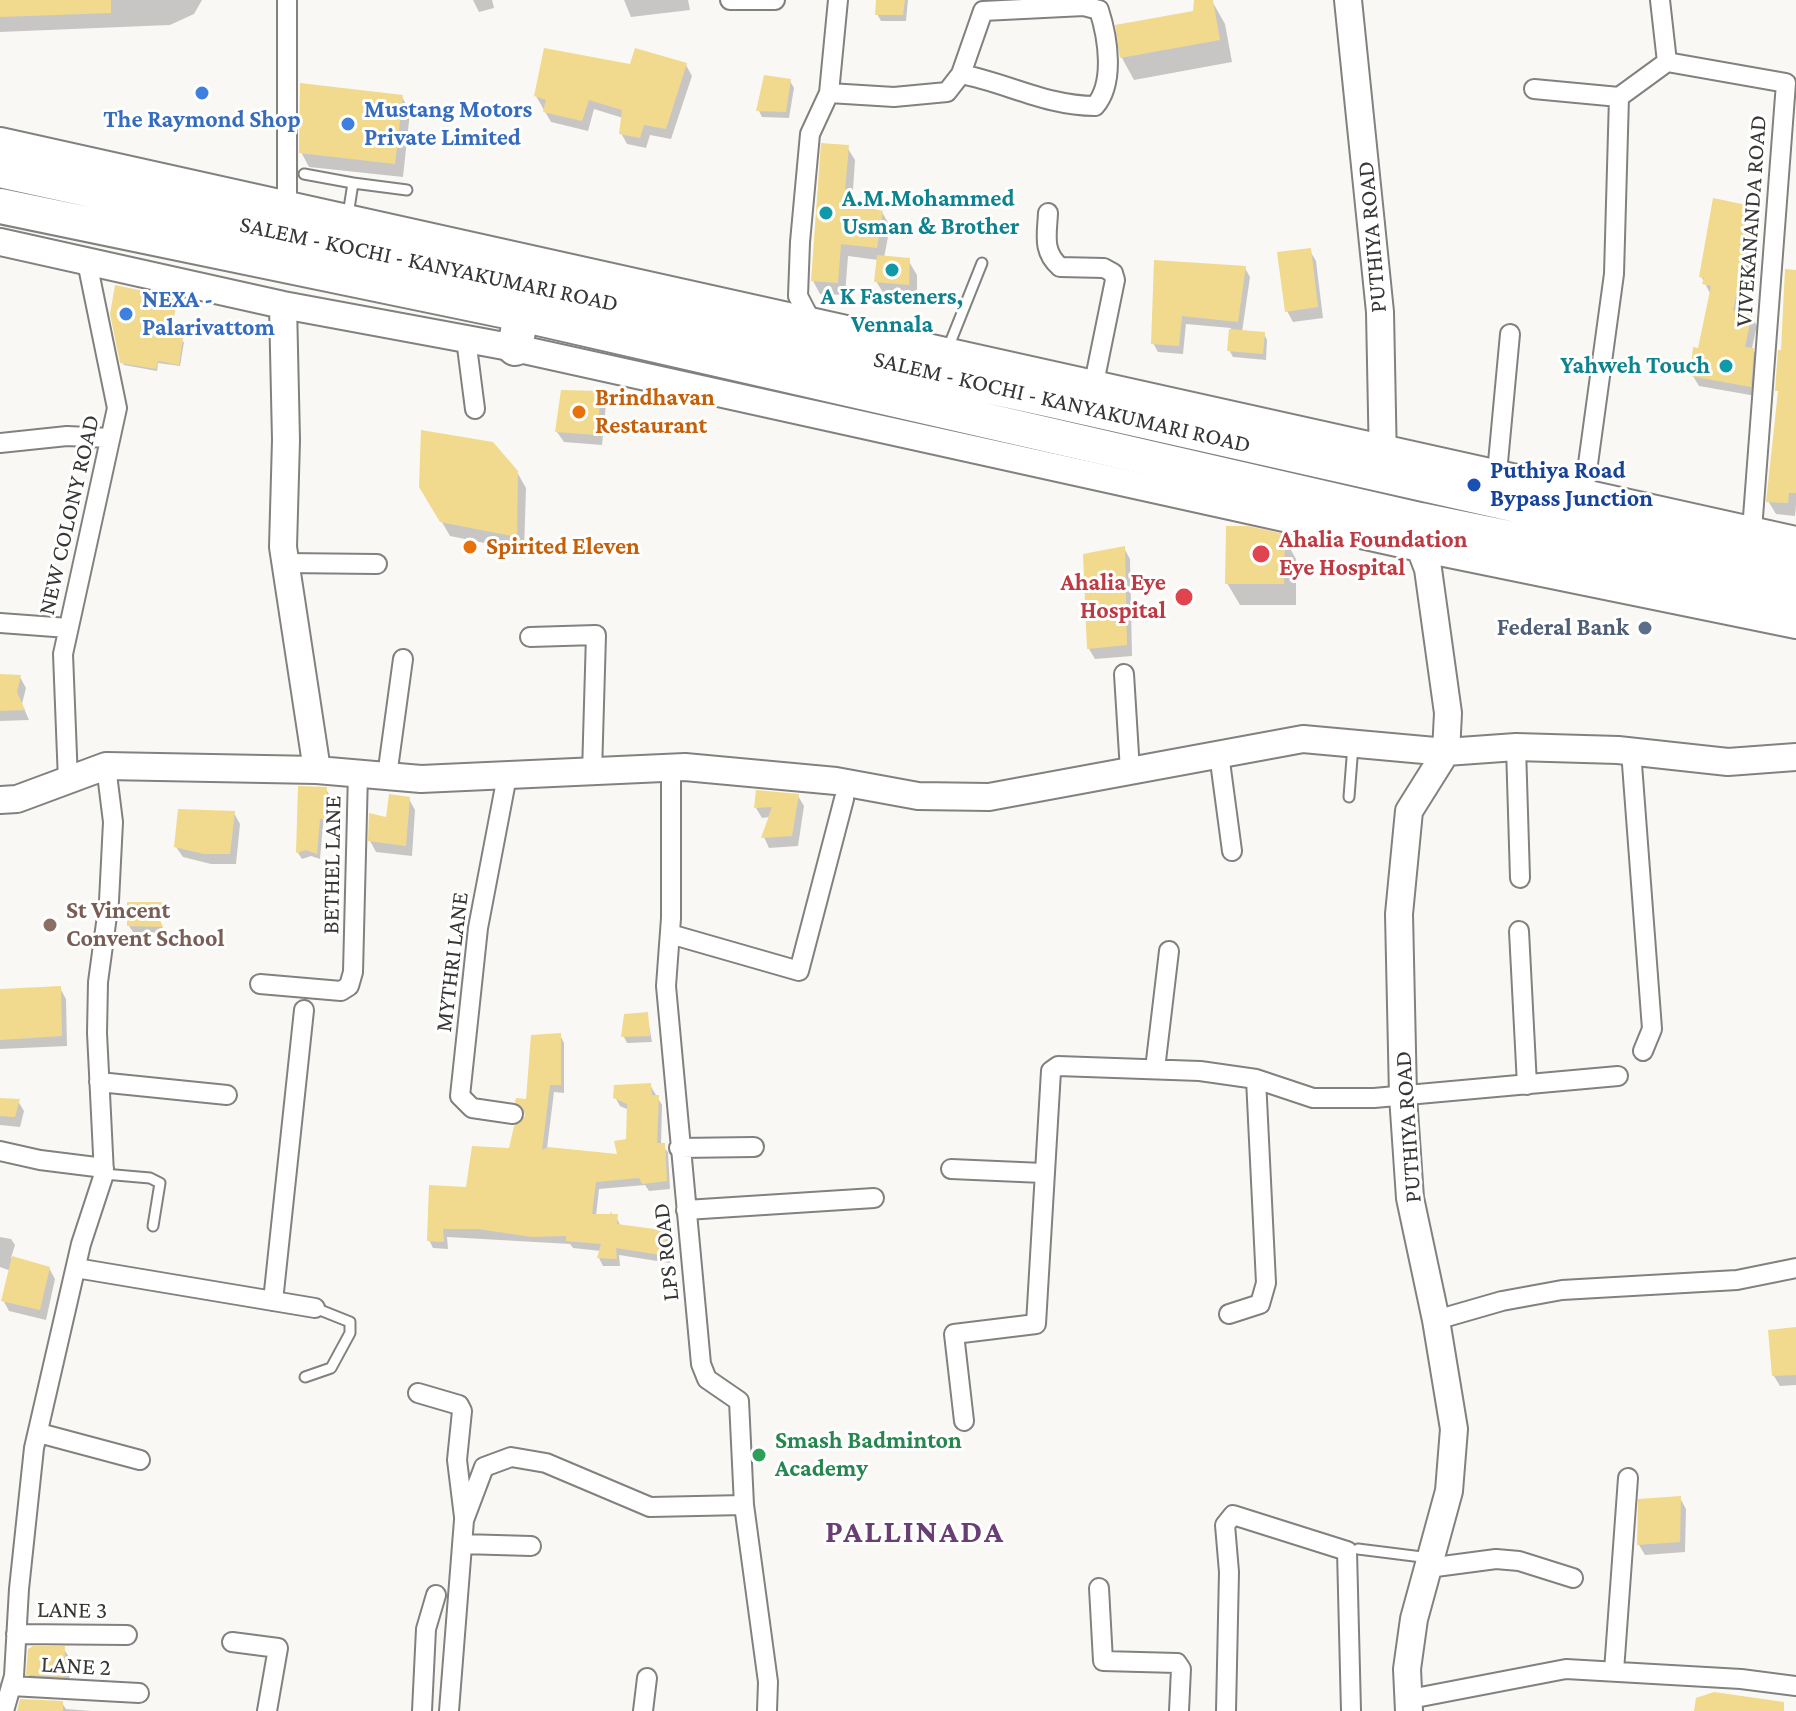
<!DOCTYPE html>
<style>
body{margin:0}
canvas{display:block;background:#f9f8f5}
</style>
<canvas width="1796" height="1711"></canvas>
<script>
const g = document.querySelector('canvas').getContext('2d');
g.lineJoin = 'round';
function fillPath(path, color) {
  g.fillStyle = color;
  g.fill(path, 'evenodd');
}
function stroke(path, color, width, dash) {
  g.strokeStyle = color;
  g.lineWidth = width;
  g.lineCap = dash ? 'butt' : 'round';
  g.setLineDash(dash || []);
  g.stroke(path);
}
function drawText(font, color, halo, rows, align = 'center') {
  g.font = font + ' "Crimson Pro",serif';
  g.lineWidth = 6;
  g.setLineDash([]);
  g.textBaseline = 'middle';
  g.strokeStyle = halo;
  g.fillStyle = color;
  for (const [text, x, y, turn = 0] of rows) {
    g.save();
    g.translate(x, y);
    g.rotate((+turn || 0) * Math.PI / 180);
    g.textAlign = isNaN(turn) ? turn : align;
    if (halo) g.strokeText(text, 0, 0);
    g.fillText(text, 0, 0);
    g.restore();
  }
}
const shadow = new Path2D(`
 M0 0H202L194 14 170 25 0 32Z
 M473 0H492L494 8 479 12Z
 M624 0H688L690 10 631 17Z
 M878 0H908L906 21H881L877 14Z
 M1196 0 1212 1 1225 24 1232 62 1134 80 1122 58 1118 26 1195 12Z
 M686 65 692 76 671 139 650 135 646 148 627 144 621 133 623 118 594 109 588 131 551 122 536 96Z
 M790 81 794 88 789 118 762 117 759 111Z
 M402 97 410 112 403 177 309 167 301 152Z
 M847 147 855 160 852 205 882 212 890 226 884 258 908 260 917 275V299L885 296 876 281 878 260 848 256 845 295 820 294 813 281Z
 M1755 209 1761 219 1740 314 1751 316 1757 326 1752 348 1759 360 1756 396 1699 386 1693 376 1711 295 1701 276Z
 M1310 251 1316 261 1323 318 1293 322 1287 311Z
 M1156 263 1245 268 1250 277 1242 332 1264 334 1267 340 1266 360 1233 357 1229 350 1231 328 1186 324 1183 354 1158 352 1153 343Z
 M1796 281V505L1795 516 1776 514 1768 501Z
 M176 300 171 338 184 342 180 366 158 363 157 371 124 365 122 362Z
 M600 393 606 404 602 445 564 442 557 432Z
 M517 472 526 488 524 551 450 536 421 486Z
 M1283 536 1296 559V605H1240L1227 583Z
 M1124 548 1130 559 1132 656 1095 659 1089 649Z
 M0 676 20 677 26 688 22 704 29 720 0 721Z
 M300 788 326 789 330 796 329 825H323L320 859 311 856 302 859 298 853Z
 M798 796 804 806 798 846 769 848 764 837 770 817 762 818 756 808Z
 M409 799 415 810 412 856 376 852 370 841Z
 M234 813 240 824 236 864H211L183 857 176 847Z
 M161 904 164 910 160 922 165 933 133 932 129 926Z
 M60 988 66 999 67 1046 0 1049V991Z
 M647 1014 652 1042 627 1043 624 1037Z
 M560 1035 564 1043V1093L554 1092 547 1148 619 1156 628 1141 629 1110 620 1106 615 1097 650 1085 662 1105 661 1145 668 1152 670 1189 649 1191 645 1185 599 1189 596 1216H616L621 1227 668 1233 673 1241 668 1253 670 1263 619 1255 620 1266H603L599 1258 601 1251 573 1248 570 1244 447 1237 448 1249 433 1248 429 1240 468 1189 510 1150 527 1117 518 1102H528Z
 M0 1100 18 1101 24 1111 20 1127 0 1125Z
 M0 1237 11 1239 15 1245 11 1258 49 1268 55 1279 46 1320 9 1311 3 1300 11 1271 0 1267Z
 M1796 1329V1385L1780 1386 1774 1376Z
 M1680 1498 1686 1509 1685 1552 1645 1555 1639 1545Z
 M64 1649 70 1659 69 1687 34 1685 28 1674Z
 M62 1703 66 1709 92 1711H18Z`);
const building = new Path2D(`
 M0 0H111V13L0 17Z
 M876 0H905L903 15H875Z
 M1194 0H1213L1220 40 1120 58 1115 25 1193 11Z
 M544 48 630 64 635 48 687 63 666 129 644 125 640 138 619 134 622 110 589 100 582 121 543 112 546 100 534 96Z
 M764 75 791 79 786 112 756 111Z
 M300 83 403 95 395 164 299 153Z
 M821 143 849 145 844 202 883 211 877 248 841 244 838 283 811 281Z
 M1713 198 1756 207 1733 310 1752 314 1745 347 1754 348 1751 387 1690 376 1693 347 1698 348 1711 286 1702 284 1704 278 1699 277Z
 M1311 248 1318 307 1285 312 1277 252Z
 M877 255 910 258 909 285 874 282Z
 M1154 260 1246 266 1238 322 1182 316 1179 346 1151 344Z
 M1785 269 1796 270V493H1789L1788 503 1766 502 1778 391H1775L1778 350H1781Z
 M115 285 177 298 171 336 183 338 179 365 158 361 156 369 120 363 110 314Z
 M1229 329 1265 332 1263 354 1227 351Z
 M561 390 601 391 597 435 555 432Z
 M421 430 493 442 518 471 517 537 440 522 419 487Z
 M1226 526H1248L1285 534 1284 584H1225Z
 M1125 546 1127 645 1087 649 1083 554Z
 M0 674 21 675 17 692 25 710 0 711Z
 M298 786 327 787 326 819H320L317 854 306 850 296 853Z
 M756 790 799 794 792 836 761 838 772 807 754 808Z
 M389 794 410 797 406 846 368 841 369 813 386 817Z
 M178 809 235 811 230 854H204L174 847Z
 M127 902H162L157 914 163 927 127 926Z
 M61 986 62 1036 0 1040V989Z
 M648 1012 650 1036 621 1037 624 1014Z
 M561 1033V1085H550L542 1150 548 1147 617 1154 614 1141 626 1139 627 1104 613 1098 614 1085 651 1083 652 1095H659L657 1143H665L667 1181 642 1184 639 1178 596 1182 592 1214H610L611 1211 612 1214H618L617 1224 669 1231 665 1244 667 1256 616 1248 617 1259 597 1258 601 1244 566 1241V1236L532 1237 478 1229H443L444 1242 427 1241 429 1185 466 1187 472 1146 509 1148 514 1126 525 1116 524 1109 515 1102 516 1098 526 1099 531 1035Z
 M0 1098 20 1099 15 1117 0 1116Z
 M12 1256 50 1267 40 1310 1 1301Z
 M1796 1327V1375L1772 1376 1768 1330Z
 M1681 1496 1680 1542 1637 1545 1638 1499Z
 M33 1646H65L64 1677 26 1675 28 1649Z
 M1714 1692 1784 1702V1711H1694L1696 1698Z
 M20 1699 63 1701V1711H17Z`);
const lane = new Path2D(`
 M304 174 353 183 348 215
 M353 183 407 190
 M948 348 982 263
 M1349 797 1353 745
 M104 1174 150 1178 160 1183 153 1226
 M305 1377 331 1368 350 1333V1322L315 1308
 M1358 1549 1430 1558`);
const street = new Path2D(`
 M730 0H775
 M1667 62 1786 83 1752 530
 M1534 89 1619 97
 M829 93 894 97 947 92 961 74 983 11 1084 6 1099 10C1108 38 1115 83 1095 106 1047 106 1007 83 961 74
 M287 205V0
 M1048 213C1047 235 1042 251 1060 267L1104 268 1113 273 1115 280 1094 383
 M811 321 798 296 800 242 810 134 829 93 838 0
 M466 339 475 409
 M0 443 67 436 110 438
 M1497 473 1510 334
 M1584 493 1614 274 1619 97 1667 62 1660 0
 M285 563 377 564
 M0 623 68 628
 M530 637 596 635 592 773
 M1124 674 1130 771
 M1516 747 1520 878
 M1631 751 1652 1029 1643 1051
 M1219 754 1232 851
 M671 768V918L666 986 701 1364 707 1379 739 1401 744 1505 768 1682 767 1711
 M387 776 403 659
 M507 776 478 928 460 1096 472 1108 513 1114
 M68 781 63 654 117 408 87 262
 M1519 931 1527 1085
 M670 934 799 971 844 799
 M260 984 341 991 349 986 353 972 358 773
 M1155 1069 1169 951
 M99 1082 227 1095
 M679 1148 754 1147
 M0 1151 40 1160 104 1168
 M951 1169 1043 1173
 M686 1210 874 1198
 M76 1268 315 1308
 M273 1301 304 1010
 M1229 1314 1260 1304 1266 1283 1256 1079 1313 1098H1374L1618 1076
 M1436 1320 1502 1301 1562 1290 1737 1280 1796 1268
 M418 1393 459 1405 462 1411 457 1460 464 1517
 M964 1421 954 1334 1036 1324 1051 1071 1058 1066 1200 1071 1256 1079
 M39 1433 140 1460
 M462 1544 531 1546
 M1428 1568 1496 1559 1519 1561 1573 1578
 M1099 1588 1103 1661 1177 1663 1181 1669 1179 1711
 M16 1634 127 1635
 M232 1642 278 1648 267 1711
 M1614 1671 1628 1478
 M11 1686 139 1693
 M1410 1699 1566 1669 1741 1679 1796 1686
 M4 1711 14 1676 19 1589 34 1448 81 1244 104 1174 97 1033 98 982 109 901 113 822 106 766
 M422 1711 426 1629 436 1595
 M449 1711 464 1520 484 1467 511 1457 546 1463 650 1507 744 1505
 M643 1711 647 1678
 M1226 1711 1229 1572 1225 1525 1233 1515 1347 1551 1351 1711`);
const secondary = new Path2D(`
 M1348 0 1380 312 1383 463
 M0 141 1796 540
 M0 242 283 305 515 348 1420 548 1796 625
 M283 305 286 440 283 547 317 770
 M0 800 17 799 106 766 317 770 421 779 685 767 836 781 918 796 989 797 1303 739 1446 752 1516 747 1618 750 1728 762 1796 757
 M1409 1711 1407 1669 1414 1619 1449 1491 1454 1429 1436 1320 1410 1198 1403 1096 1399 914 1409 811 1446 752 1448 713 1428 569 1420 548`);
const highway = new Path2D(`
 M0 170 1051 400 1565 516 1796 563
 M0 206 521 314 1420 520 1796 597
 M515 348 521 314`);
const markers = [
 [202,93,8,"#3f7fe0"],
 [348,124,8,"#3f7fe0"],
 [826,213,8,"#0f9aa8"],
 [892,270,8,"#0f9aa8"],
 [126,314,8,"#3f7fe0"],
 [1726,366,8,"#0f9aa8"],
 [579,412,8,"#e8710a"],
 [1474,485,8,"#1a4fb4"],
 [470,547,8,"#e8710a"],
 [1261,554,10,"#e0444e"],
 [1184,597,10,"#e0444e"],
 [1645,628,8,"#5c6f8a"],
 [50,925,8,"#8d6e63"],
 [759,1455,8,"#2e9e5b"]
];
const shopNames = [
 ["Mustang Motors",364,110],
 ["Private Limited",364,138],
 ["The Raymond Shop",202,120,"center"],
 ["NEXA -",142,300],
 ["Palarivattom",142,328]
];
const cultureNames = [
 ["A.M.Mohammed",842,199],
 ["Usman & Brother",842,227],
 ["A K Fasteners,",892,297,"center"],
 ["Vennala",892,325,"center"],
 ["Yahweh Touch",1710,366,"right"]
];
const streetNames = [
 ["VIVEKANANDA ROAD",1751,221,-86],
 ["PUTHIYA ROAD",1372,237,-95],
 ["SALEM - KOCHI - KANYAKUMARI ROAD",429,264,12],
 ["SALEM - KOCHI - KANYAKUMARI ROAD",1062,402,13],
 ["NEW COLONY ROAD",69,515,-77],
 ["BETHEL LANE",332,865,-89],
 ["MYTHRI LANE",452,962,-83],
 ["PUTHIYA ROAD",1408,1127,-94],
 ["LPS ROAD",666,1252,-96],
 ["LANE 3",72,1610,1],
 ["LANE 2",76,1666,3]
];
const foodNames = [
 ["Brindhavan",595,398],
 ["Restaurant",595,426],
 ["Spirited Eleven",486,547]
];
const transitNames = [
 ["Puthiya Road",1490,471],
 ["Bypass Junction",1490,499]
];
const healthNames = [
 ["Ahalia Foundation",1279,540],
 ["Eye Hospital",1279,568],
 ["Ahalia Eye",1166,583,"right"],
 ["Hospital",1166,611,"right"]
];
const serviceNames = [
 ["Federal Bank",1629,628]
];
const educationNames = [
 ["St Vincent",66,911],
 ["Convent School",66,939]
];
const leisureNames = [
 ["Smash Badminton",775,1441],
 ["Academy",775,1469]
];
const districtNames = [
 ["PALLINADA",915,1532]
];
fillPath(shadow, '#0003');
fillPath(building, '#f1da8d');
stroke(lane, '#82817f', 13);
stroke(street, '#82817f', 22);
stroke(secondary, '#82817f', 30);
stroke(highway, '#82817f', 38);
stroke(lane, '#fff', 9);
stroke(street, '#fff', 18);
stroke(secondary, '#fff', 26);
stroke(highway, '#fff', 34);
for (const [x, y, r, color] of markers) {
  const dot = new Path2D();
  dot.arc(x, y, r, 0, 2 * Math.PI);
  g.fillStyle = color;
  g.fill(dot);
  stroke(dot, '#fff', 3);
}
drawText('bold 24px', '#366cbe', '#fff', shopNames, 'left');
drawText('bold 24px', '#0d838f', '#fff', cultureNames, 'left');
drawText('24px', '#373736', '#fff', streetNames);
drawText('bold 24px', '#c56008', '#fff', foodNames, 'left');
drawText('bold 24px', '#164399', '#fff', transitNames, 'left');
drawText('bold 24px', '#be3a42', '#fff', healthNames, 'left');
drawText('bold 24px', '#4e5e75', '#fff', serviceNames, 'right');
drawText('bold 24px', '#785e54', '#fff', educationNames, 'left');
drawText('bold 24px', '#27864d', '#fff', leisureNames, 'left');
g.letterSpacing = '2px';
drawText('bold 32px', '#683e75', '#fff', districtNames);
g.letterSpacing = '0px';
</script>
